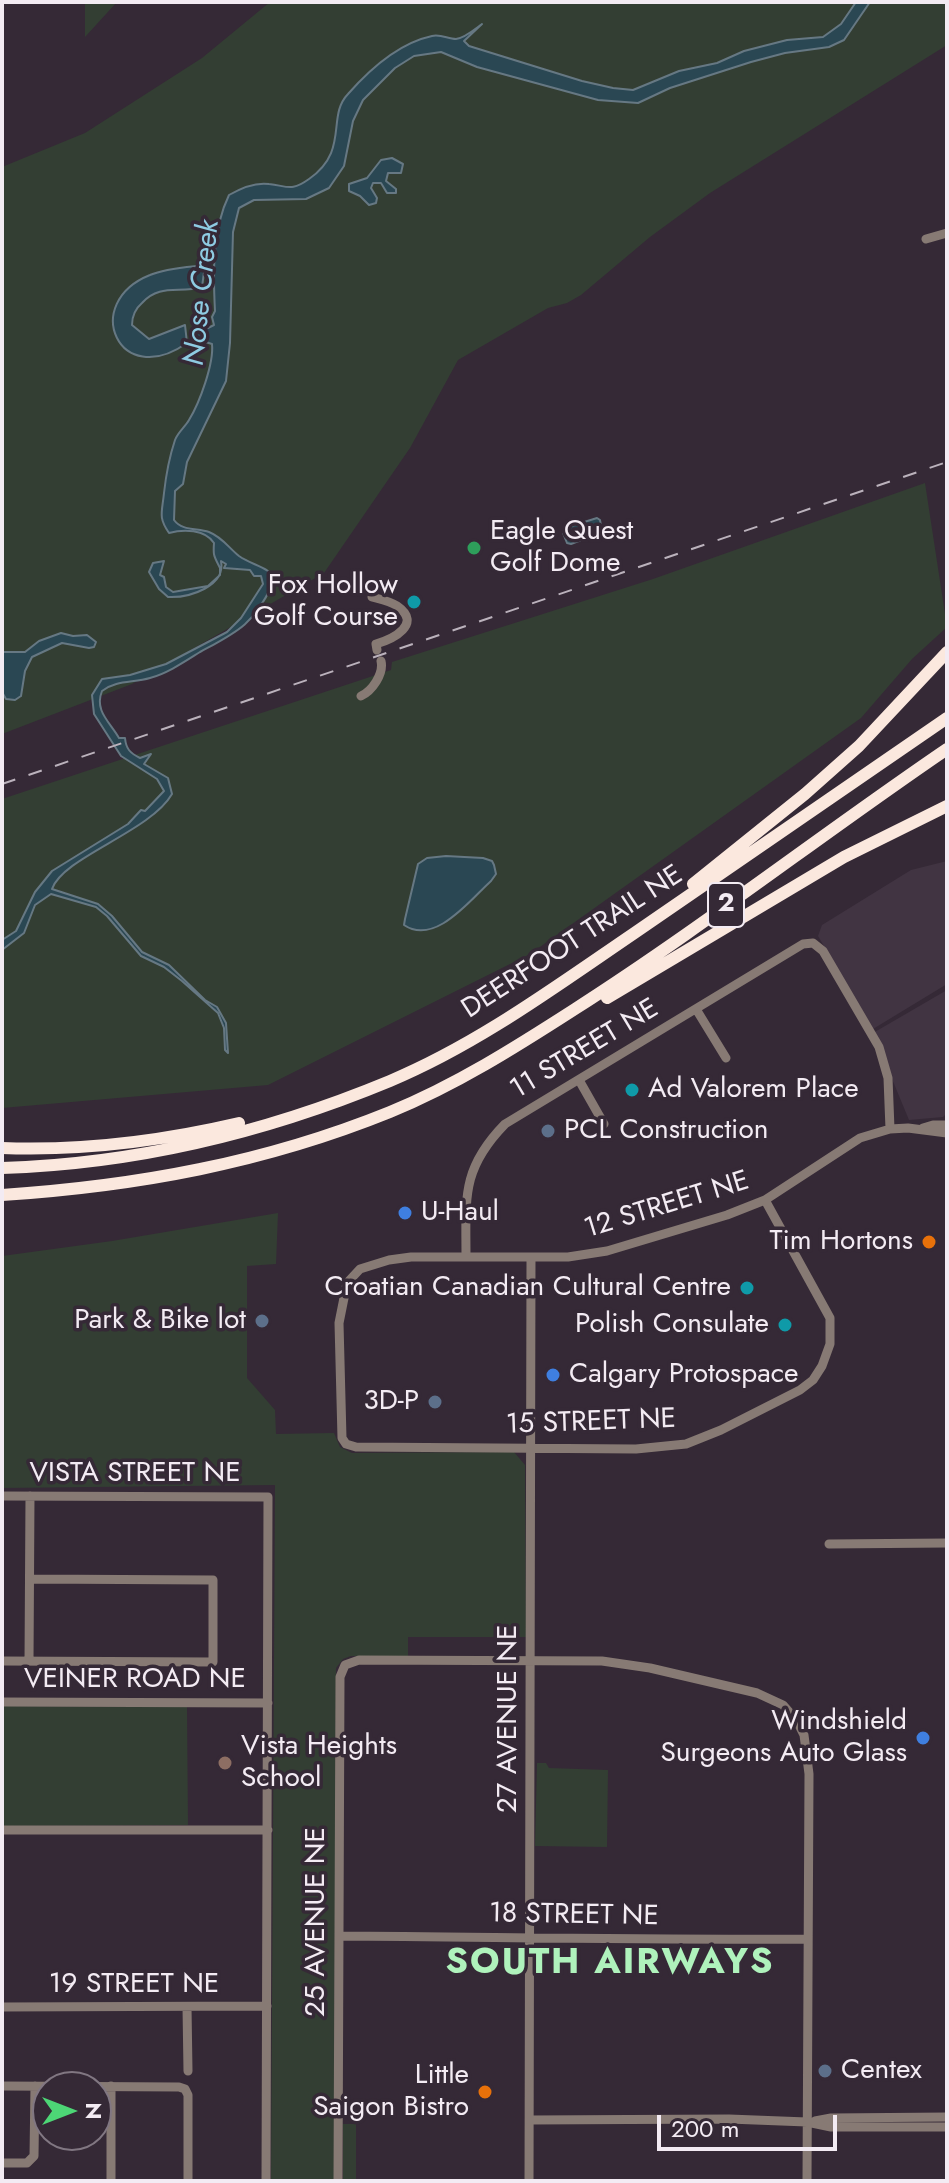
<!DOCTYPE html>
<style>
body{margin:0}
#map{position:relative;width:949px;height:2183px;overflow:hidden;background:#352936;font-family:Jost,sans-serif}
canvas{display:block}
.frame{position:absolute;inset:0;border:4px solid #f3ebf3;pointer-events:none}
.north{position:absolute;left:32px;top:2071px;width:80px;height:80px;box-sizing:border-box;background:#352936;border:2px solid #817782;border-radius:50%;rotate:90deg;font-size:22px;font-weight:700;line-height:32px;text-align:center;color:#f3ebf3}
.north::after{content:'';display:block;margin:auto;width:28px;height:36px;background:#4dd676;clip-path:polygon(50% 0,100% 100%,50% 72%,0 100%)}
.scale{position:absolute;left:657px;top:2115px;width:180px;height:36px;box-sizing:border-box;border:4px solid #f3ebf3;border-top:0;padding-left:10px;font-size:24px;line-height:28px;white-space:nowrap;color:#f3ebf3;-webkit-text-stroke:6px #352936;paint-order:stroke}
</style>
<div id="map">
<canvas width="949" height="2183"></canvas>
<div class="frame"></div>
<div class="north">N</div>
<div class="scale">200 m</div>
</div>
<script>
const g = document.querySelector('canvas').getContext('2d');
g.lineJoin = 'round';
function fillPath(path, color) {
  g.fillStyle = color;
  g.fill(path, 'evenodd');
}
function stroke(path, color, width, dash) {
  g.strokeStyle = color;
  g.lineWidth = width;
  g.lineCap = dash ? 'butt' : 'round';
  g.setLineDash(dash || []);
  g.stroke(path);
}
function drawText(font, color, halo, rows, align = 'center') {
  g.font = font + ' Jost,sans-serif';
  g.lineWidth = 7;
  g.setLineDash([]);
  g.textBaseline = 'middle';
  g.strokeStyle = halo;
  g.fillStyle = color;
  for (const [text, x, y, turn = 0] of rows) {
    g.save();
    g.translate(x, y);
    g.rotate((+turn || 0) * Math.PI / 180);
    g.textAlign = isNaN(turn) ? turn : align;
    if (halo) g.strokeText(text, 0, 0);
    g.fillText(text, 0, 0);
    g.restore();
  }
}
const commercial = new Path2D(`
 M947 861V984L873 1029 818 936 822 925 911 870Z
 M947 990V1113L943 1117 909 1120 873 1033Z`);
const green = new Path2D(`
 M85 2H117L85 37Z
 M270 2H947V45L710 193 650 237 581 295 567 303 548 308 458 360 410 448 324 573 132 684 2 734V167L85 133 202 58Z
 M925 483 947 627 912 659 861 718 530 954 268 1085 2 1108V799L391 670 392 662 653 579Z
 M278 1213 276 1264 247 1266V1378L275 1410 276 1434 334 1433 340 1447 352 1453 514 1452 525 1465 526 1637H408V1656H351L343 1659 336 1668 334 2181H271L275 1485 2 1488V1256L112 1241Z
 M2 1706 187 1707 188 1825 2 1826Z
 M537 1763H546L549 1768 608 1770 607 1847 535 1846Z
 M343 2124H356V2181H343Z`);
const water = new Path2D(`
 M856 2H870L844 40 829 47 785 53 751 62 670 88 638 103 598 100 477 67 441 52 414 56 395 68 363 100 353 121 344 166 329 188 306 199 254 200 239 208 233 232 230 343 226 381 187 462 183 484 175 491 174 520C182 531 197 528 209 532 222 537 229 548 239 556 249 563 259 565 268 571L272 585C254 625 235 633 200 652 184 662 168 673 150 678 133 683 116 680 102 691 94 711 110 722 119 738H125C126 749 130 753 140 758L151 754 144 764 168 778 172 794C150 832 63 857 52 889L98 904 112 916 142 952 169 965 205 1000 217 1007 226 1023 228 1053 225 1050 224 1028 218 1013 182 981 164 967 141 956 107 916 96 907 51 894 35 905 24 933 2 950V940L16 931 35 892 52 871 128 824 141 810 145 811 164 791 157 779 121 756 94 714 92 695 102 679 130 675 166 664 227 632 241 618 263 584 261 576H254L250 570 224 568 226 564 221 561C226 586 190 598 168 597L159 589 149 572 153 563 164 561 160 575 164 577 166 587 173 592 208 586 220 575V568C214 556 213 556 214 543 205 529 183 529 169 533 158 517 162 513 164 493 166 475 169 458 175 440 178 432 185 427 189 420 200 402 214 363 212 344L196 339 195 322 208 328 214 325 212 317 215 311C213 273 212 230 229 195 241 188 255 182 269 184 288 186 291 192 309 179 350 150 326 117 348 94 370 69 399 43 432 36 441 34 448 39 456 39 465 38 475 29 482 24L464 41 469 46 582 81 613 88 633 90 679 71 717 63 744 51 787 40 823 37 841 24Z
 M392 158 403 164 401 173H388L386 181 396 189V193H387L381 183H373L371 188 377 198 376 203 369 205 360 196 349 191V184L367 178 381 160Z
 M205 265 202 287C180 294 160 283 142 303 135 309 132 316 132 325L149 339 185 325 187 343C119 391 80 303 150 275 166 268 189 267 205 265Z
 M597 518 600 520 602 532 571 544 567 543 563 533 565 528Z
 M61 633 73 636 87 635 96 642 94 647 89 648 62 643 32 657 25 671 21 696 15 700 6 699 2 692V652H25L39 641Z
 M446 856 483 858 492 861 494 865 496 874 491 881C470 900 435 946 404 925L405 919 418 864 427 858Z`);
const minor = new Path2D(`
 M926 239 947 233
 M372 597C379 599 390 601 397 606 423 624 393 639 376 644L377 650
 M361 696C372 691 384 674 381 661
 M696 1009 726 1058
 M579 1080 604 1124
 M923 1128 933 1125H947
 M765 1200 830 1318V1344L822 1366 813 1380 800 1390 721 1430 686 1444 636 1449 356 1447 346 1444 342 1438 339 1323 347 1283 360 1269 389 1260 411 1257H568L607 1251 727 1215 765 1200 860 1138 890 1129 908 1128 947 1133
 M466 1257C466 1198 461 1169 505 1124L803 944 813 943 823 951 879 1047 888 1078 890 1129
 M2 1496 268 1497 266 2181
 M829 1544 947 1543
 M2 1661 213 1662V1580L30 1579
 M29 1661 30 1496
 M2 1702 268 1703
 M2 1830H268
 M339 1936C495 1937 651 1940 808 1939
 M2 2007 267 2006
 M187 2007 188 2071
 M2 2086 179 2087 185 2089 188 2095V2181
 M530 2120 729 2119 807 2122 831 2127H947
 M815 2121 831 2118 947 2117
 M2 2163H27L34 2156 35 2086
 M111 2181V2086
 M338 2181 340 1677 345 1665 359 1660 602 1661 650 1668 757 1693 783 1705 797 1721 804 1735 809 1774 807 2181
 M529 2181 531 1257`);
const highway = new Path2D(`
 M693 884 805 794 859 746 947 652
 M607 998 844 857 947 806
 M2 1148C81 1151 162 1141 239 1123
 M2 1168C135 1164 267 1132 390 1081 478 1044 555 987 633 934 738 862 842 790 947 718
 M2 1195C137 1186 264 1163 390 1112 456 1085 516 1047 575 1009 703 927 822 834 947 749`);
const rail = new Path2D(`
 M2 784 947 462`);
const markers = [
 [474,548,8,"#2e9e5b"],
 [414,602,8,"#0f9aa8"],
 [632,1090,8,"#0f9aa8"],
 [548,1131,8,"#5c6f8a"],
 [405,1213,8,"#3f7fe0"],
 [929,1242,8,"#e8710a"],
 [747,1288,8,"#0f9aa8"],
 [262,1321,8,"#5c6f8a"],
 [785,1325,8,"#0f9aa8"],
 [553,1375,8,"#3f7fe0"],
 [435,1402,8,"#5c6f8a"],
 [923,1738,8,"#3f7fe0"],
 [225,1763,8,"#8d6e63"],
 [825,2071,8,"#5c6f8a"],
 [485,2092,8,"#e8710a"]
];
const shields = [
 [726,905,36]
];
const shieldNames = [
 ["2",726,905]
];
const poiNames = [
 ["Eagle Quest",490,532,"left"],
 ["Golf Dome",490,564,"left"],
 ["Fox Hollow",398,586],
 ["Golf Course",398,618],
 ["Ad Valorem Place",648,1090,"left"],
 ["PCL Construction",564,1131,"left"],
 ["U-Haul",421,1213,"left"],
 ["Tim Hortons",913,1242],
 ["Croatian Canadian Cultural Centre",731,1288],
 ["Park & Bike lot",246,1321],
 ["Polish Consulate",769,1325],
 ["Calgary Protospace",569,1375,"left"],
 ["3D-P",419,1402],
 ["Windshield",907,1722],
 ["Surgeons Auto Glass",907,1754],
 ["Vista Heights",241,1747,"left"],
 ["School",241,1779,"left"],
 ["Centex",841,2071,"left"],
 ["Little",469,2076],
 ["Saigon Bistro",469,2108]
];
const streetNames = [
 ["DEERFOOT TRAIL NE",573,943,-33],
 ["11 STREET NE",585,1050,-31],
 ["12 STREET NE",667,1206,-17],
 ["15 STREET NE",591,1423,-2],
 ["VISTA STREET NE",135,1474],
 ["VEINER ROAD NE",135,1680],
 ["27 AVENUE NE",509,1719,-90],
 ["18 STREET NE",574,1916,1],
 ["25 AVENUE NE",317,1922,-90],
 ["19 STREET NE",134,1985]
];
const waterNames = [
 ["Nose Creek",203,293,-84]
];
const districtNames = [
 ["SOUTH AIRWAYS",610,1964]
];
fillPath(commercial, '#413442');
fillPath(green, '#333e33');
fillPath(water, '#2a4753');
stroke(water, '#667883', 2);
stroke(minor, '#877a74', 9);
stroke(highway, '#fbe8de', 12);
stroke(rail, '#bbb2bc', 2, [14, 14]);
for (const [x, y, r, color] of markers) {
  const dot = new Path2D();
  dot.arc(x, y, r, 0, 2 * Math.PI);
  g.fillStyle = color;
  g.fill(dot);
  stroke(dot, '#352936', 3);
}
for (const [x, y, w] of shields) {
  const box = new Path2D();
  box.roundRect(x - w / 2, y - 22, w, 44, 6);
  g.fillStyle = '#352936';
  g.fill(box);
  stroke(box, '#f3ebf3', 2);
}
drawText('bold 26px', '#f3ebf3', null, shieldNames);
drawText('28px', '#f3ebf3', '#352936', poiNames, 'right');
drawText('28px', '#f3ebf3', '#352936', streetNames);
drawText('italic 30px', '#8ecbe2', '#352936', waterNames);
g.letterSpacing = '2px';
drawText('bold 36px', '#aff2bc', '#352936', districtNames);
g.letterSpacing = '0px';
</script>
